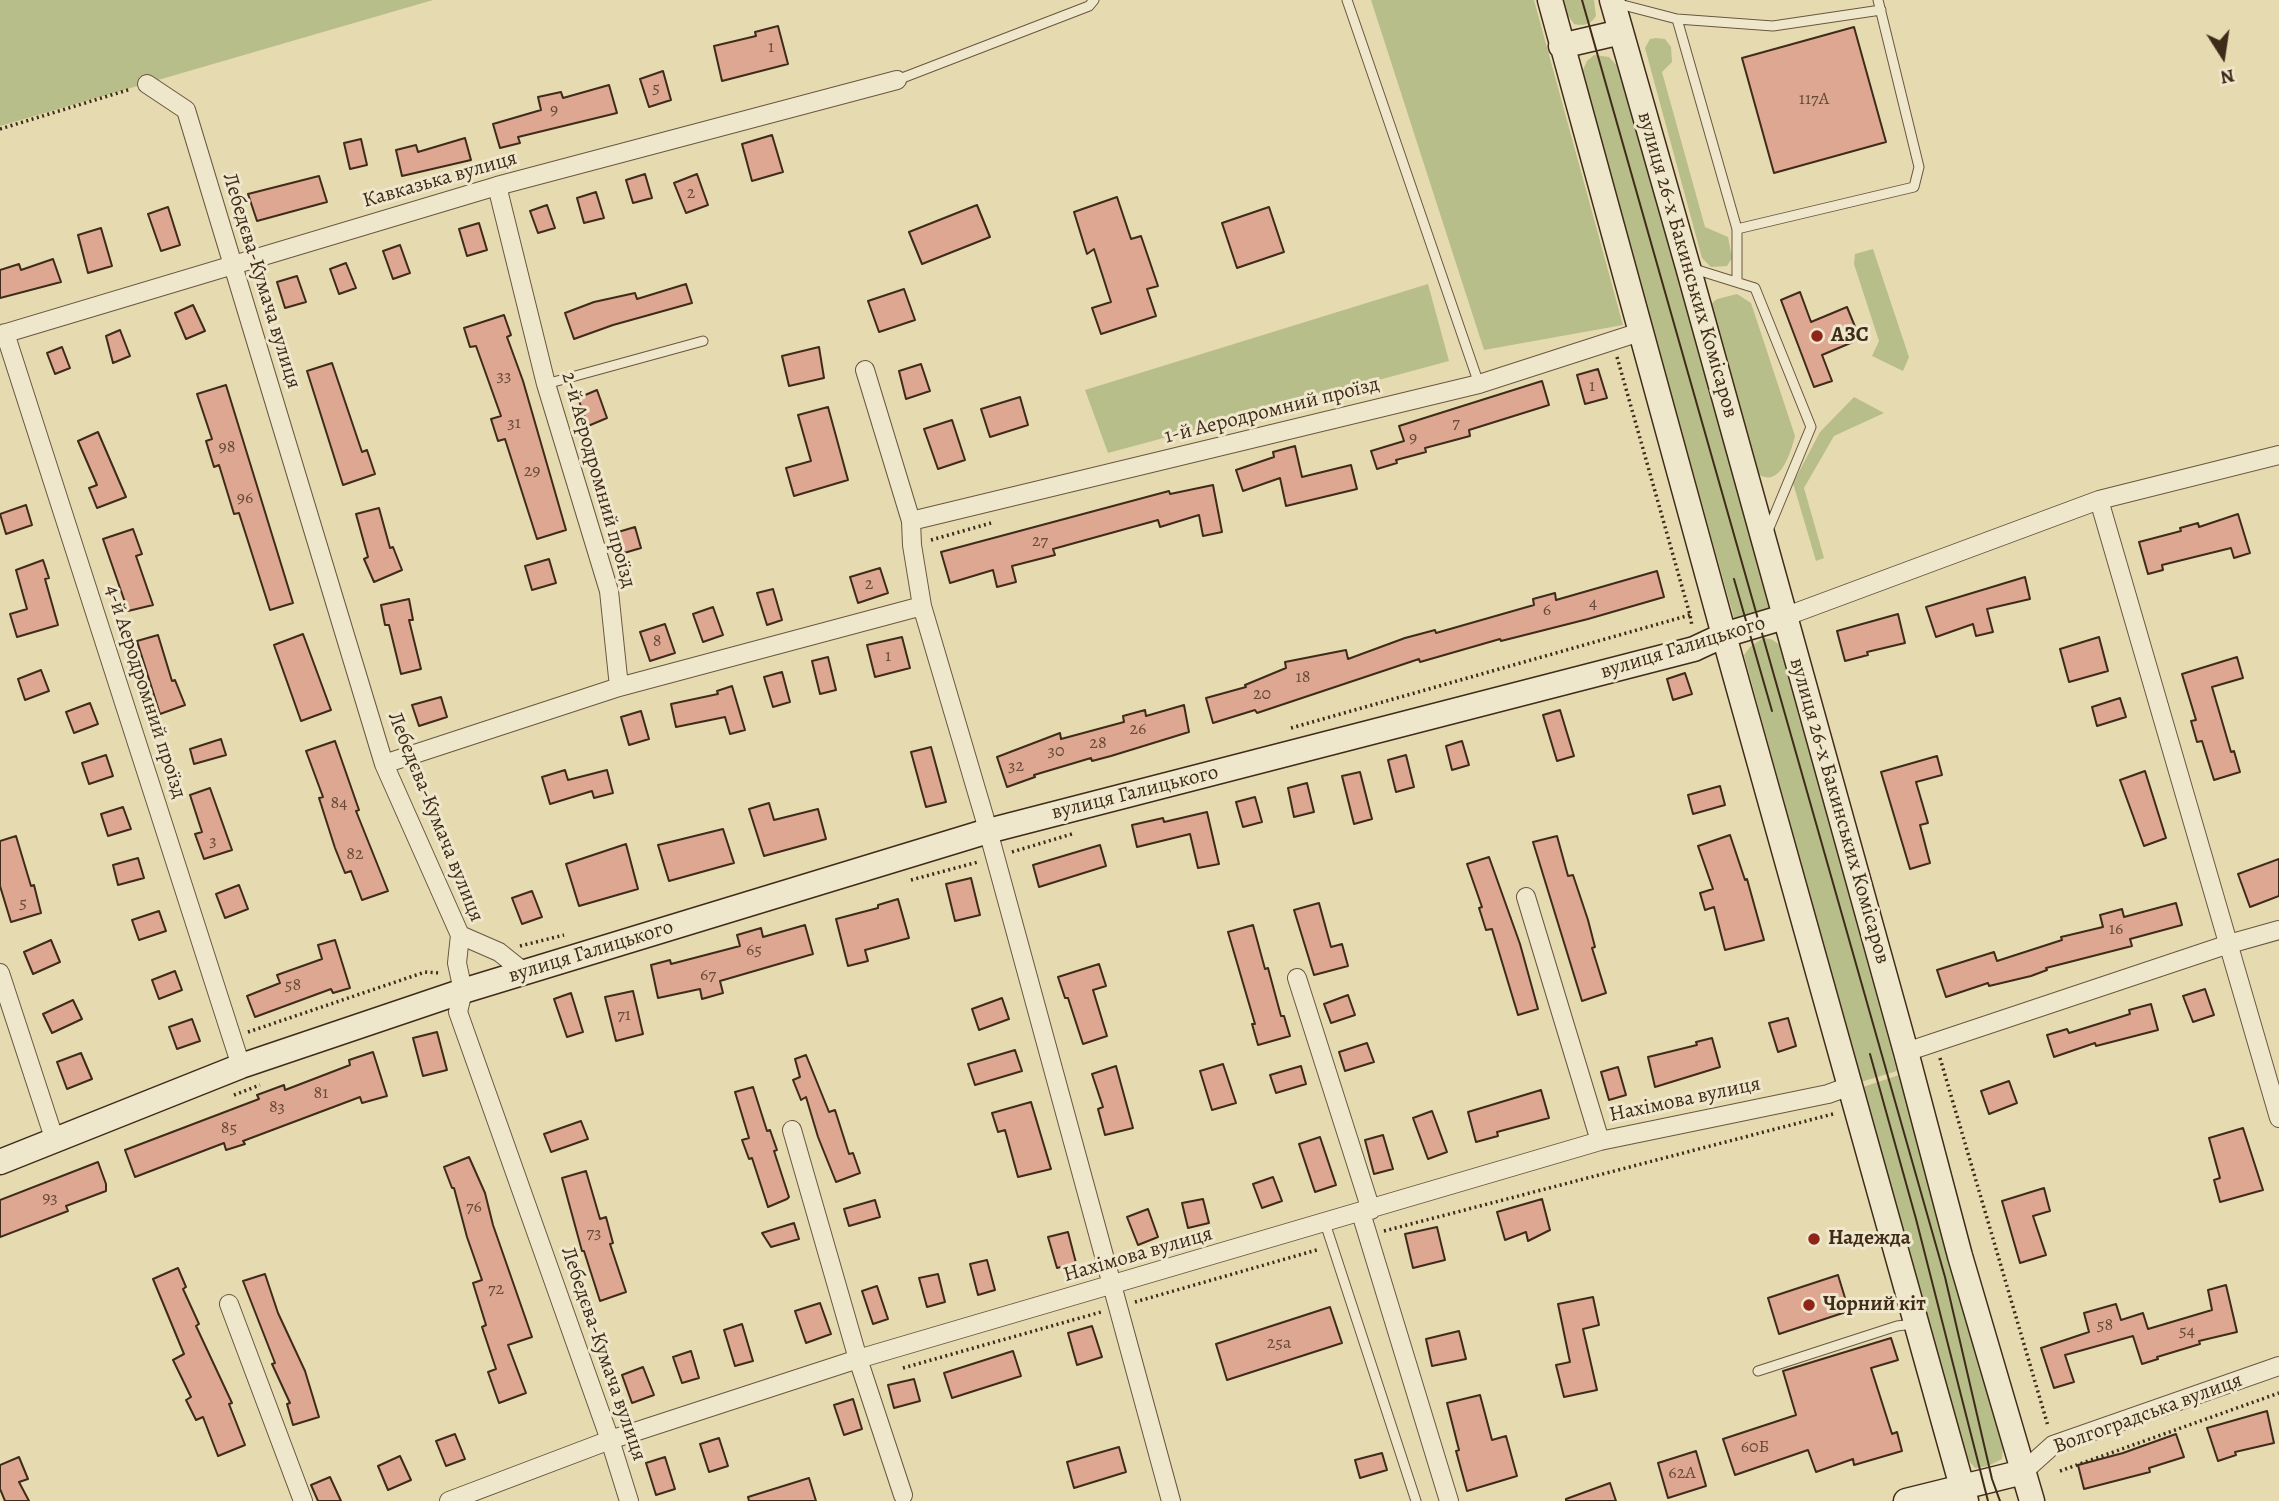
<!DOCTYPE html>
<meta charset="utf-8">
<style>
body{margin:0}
#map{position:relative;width:2279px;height:1501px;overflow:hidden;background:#e6dab1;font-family:Alegreya,serif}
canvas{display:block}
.north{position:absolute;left:2188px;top:21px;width:70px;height:70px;-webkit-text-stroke:5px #efe7cc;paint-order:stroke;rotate:168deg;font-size:19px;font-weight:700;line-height:28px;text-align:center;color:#3f2b19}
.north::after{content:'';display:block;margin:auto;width:24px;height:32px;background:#3f2b19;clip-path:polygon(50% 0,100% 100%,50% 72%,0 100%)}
</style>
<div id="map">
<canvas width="2279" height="1501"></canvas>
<div class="north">N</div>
</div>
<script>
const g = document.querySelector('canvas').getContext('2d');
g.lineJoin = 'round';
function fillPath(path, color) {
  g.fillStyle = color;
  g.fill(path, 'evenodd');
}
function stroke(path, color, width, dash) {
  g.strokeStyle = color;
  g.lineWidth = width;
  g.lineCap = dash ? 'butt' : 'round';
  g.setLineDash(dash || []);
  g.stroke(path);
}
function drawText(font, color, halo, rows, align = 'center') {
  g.font = font + ' Alegreya,serif';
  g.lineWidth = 6;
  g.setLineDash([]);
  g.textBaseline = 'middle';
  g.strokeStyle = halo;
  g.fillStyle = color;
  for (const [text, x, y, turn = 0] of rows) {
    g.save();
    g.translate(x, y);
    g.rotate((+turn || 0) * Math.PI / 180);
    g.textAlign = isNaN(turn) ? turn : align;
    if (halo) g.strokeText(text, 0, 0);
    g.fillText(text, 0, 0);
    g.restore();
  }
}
const green = new Path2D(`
 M0 0H433L0 126Z
 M1371 0H1534L1623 325 1484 350Z
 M1564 0H1594L1596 16C1590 25 1584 26 1574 24L1567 14Z
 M1656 38 1665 39 1671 47 1672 62 1662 72 1705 227 1728 237 1732 258 1727 266 1711 267 1702 258 1645 48 1650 39Z
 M1594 55 1609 57 1619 68 1770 610 1734 618 1581 74 1587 61Z
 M1873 249 1909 357 1903 371 1872 356 1879 341 1854 264 1855 254Z
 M1428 284 1449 361 1108 453 1085 390Z
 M1737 294 1751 303 1795 436C1791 452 1780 489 1758 474L1711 311V304L1717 299Z
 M1854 397 1884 413 1834 436 1804 488 1824 558 1816 561 1793 483 1820 432Z
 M1763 638 1771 639 1780 645 1897 1071 1861 1082 1744 655 1750 647Z
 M1899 1075 1944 1241 2003 1443 2002 1459 1988 1466 1975 1468 1963 1454 1863 1087Z`);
const building = new Path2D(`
 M778 26 788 64 722 81 714 46 756 36 755 32Z
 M1854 27 1886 142 1774 173 1742 58Z
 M663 71 671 100 649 107 640 79Z
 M609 85 617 113 518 137 520 143 500 148 493 124 541 110 538 97 561 92 563 98Z
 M772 135 783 172 752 181 742 144Z
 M465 138 471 160 402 176 396 150 416 145 418 152Z
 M361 139 367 165 350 169 344 143Z
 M645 174 652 198 633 203 626 180Z
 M697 174 708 205 686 213 674 183Z
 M319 176 327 202 257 221 248 194Z
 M596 192 604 218 584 223 577 198Z
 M1117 197 1131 239 1141 236 1158 286 1147 289 1156 316 1101 334 1092 308 1111 302 1094 249 1087 254 1074 212Z
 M547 205 555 228 538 233 530 211Z
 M977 205 990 237 922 264 909 232Z
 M168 207 180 245 161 251 148 214Z
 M1269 207 1284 252 1237 268 1222 223Z
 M479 223 487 250 467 256 459 229Z
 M101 228 112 266 88 273 78 235Z
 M400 245 410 273 393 279 383 251Z
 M53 259 61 282 0 298V270L19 264 21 270Z
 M346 263 356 288 339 294 330 269Z
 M297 276 306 302 285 308 277 282Z
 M686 284 692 303 613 325 574 339 565 313 594 302 635 293 637 299Z
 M904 289 915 320 879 332 868 301Z
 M1800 292 1811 322 1847 307 1860 339 1822 355 1832 381 1814 387 1781 300Z
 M193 305 205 331 186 339 175 313Z
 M504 315 511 335 507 337 523 381 566 530 537 539 505 439 498 441 491 419 501 416 476 346 470 347 464 328Z
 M120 330 130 356 113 363 106 336Z
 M62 347 70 368 55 374 47 353Z
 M819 347 824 378 789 386 782 356Z
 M332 363 362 452 367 450 375 474 343 485 307 371Z
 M921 364 930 391 906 399 899 371Z
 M1598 369 1607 398 1585 404 1577 375Z
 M1542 381 1549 405 1469 430 1470 436 1425 448 1426 452 1396 460 1397 463 1377 469 1371 451 1404 441 1399 426Z
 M226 385 293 603 270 610 239 513 234 514 219 465 214 467 206 441 212 439 197 394Z
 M597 390 607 418 588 426 578 398Z
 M1020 397 1028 425 990 437 981 409Z
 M828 407 848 480 794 496 786 468 811 461 798 415Z
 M952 420 965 460 938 469 924 429Z
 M98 432 126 497 97 508 89 488 97 485 78 441Z
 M1295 446 1302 477 1351 465 1357 489 1286 506 1280 478 1243 491 1236 470 1274 457 1273 452Z
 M1213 485 1222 532 1203 536 1199 515 1160 527 1158 520 1053 549 1055 555 1012 566 1016 582 997 587 993 570 950 583 941 552 1169 491 1170 494Z
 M26 505 32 525 6 534 0 514Z
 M379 508 390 548 393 547 402 570 374 582 364 559 368 557 356 514Z
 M2238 514 2250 553 2234 558 2231 548 2162 565 2163 570 2148 574 2139 542 2181 531 2180 528 2198 523 2199 527Z
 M635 527 641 548 624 553 618 532Z
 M133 529 142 554 136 556 153 605 128 611 103 539Z
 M549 559 556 583 532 590 525 566Z
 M43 560 49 578 45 579 58 625 17 637 10 614 27 609 16 570Z
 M880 568 888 593 858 603 850 577Z
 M1657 571 1664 597 1588 619 1501 641 1500 639 1420 662 1419 659 1257 713 1255 710 1213 723 1206 698 1246 687 1245 685 1286 668 1285 662 1346 650 1348 659 1405 638 1435 630 1436 633 1534 605 1533 599 1555 593 1556 600Z
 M2025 577 2030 599 1987 609 1993 632 1976 636 1973 624 1936 637 1926 607Z
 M773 589 782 620 767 625 757 593Z
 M409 599 413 620H409L421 669 401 674 389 625H385L381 605Z
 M713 607 723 635 703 642 693 614Z
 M1898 614 1905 643 1867 652 1868 655 1845 661 1837 631Z
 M665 624 675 653 650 661 640 632Z
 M303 634 331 710 301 721 274 645Z
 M158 635 172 681 175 680 185 705 160 714 137 641Z
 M902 637 910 668 875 677 867 645Z
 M2099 637 2108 671 2069 682 2060 649Z
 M828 657 836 690 820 694 812 661Z
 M2237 657 2243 678 2212 687 2231 752 2234 751 2240 772 2214 780 2202 741 2197 742 2191 721 2196 720 2182 674Z
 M41 670 49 691 25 700 18 679Z
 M782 672 790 702 773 707 764 677Z
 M1685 673 1692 694 1673 700 1667 679Z
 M732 686 745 730 730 734 725 717 676 727 671 704 718 694 717 691Z
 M441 697 447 717 419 726 412 705Z
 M2120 698 2126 717 2097 726 2092 707Z
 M90 703 98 724 74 733 66 712Z
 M1184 705 1189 732 1111 756 1092 761 1091 758 1034 775 1035 777 1007 787 997 757 1060 733 1061 739 1124 722 1123 716 1145 710 1146 716Z
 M1560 710 1574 756 1557 761 1543 715Z
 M641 711 649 739 629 745 621 717Z
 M221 739 226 755 194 764 190 749Z
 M335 741 359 810 356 811 388 891 362 900 351 871 345 873 335 848 319 798 323 797 306 751Z
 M1462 741 1469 765 1452 770 1446 746Z
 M931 747 946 802 926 807 911 752Z
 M106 755 113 776 89 784 82 763Z
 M1406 755 1414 787 1396 792 1388 760Z
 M1937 756 1942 775 1916 782 1928 823 1920 825 1930 863 1910 869 1881 772Z
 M565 770 568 780 607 770 613 793 594 798 592 791 550 804 542 777Z
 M2145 771 2166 838 2144 846 2120 780Z
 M1360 772 1372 819 1354 824 1342 776Z
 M1307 783 1314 812 1294 817 1288 788Z
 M1720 786 1725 805 1693 814 1688 795Z
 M210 788 232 850 204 859 195 834 202 832 190 795Z
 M1255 797 1262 822 1243 827 1236 802Z
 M769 803 774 820 818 809 826 839 764 856 749 809Z
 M123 807 131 829 108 836 101 814Z
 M1207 812 1219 864 1198 868 1190 834 1137 847 1132 825 1163 818 1164 822Z
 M723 829 734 863 669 881 658 845Z
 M1730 835 1745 880 1747 879 1764 940 1725 950 1714 907 1705 910 1700 893 1713 889 1698 846Z
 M16 836 31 886 34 885 41 913 11 922 0 886V841Z
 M1557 836 1568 876 1573 875 1588 920 1595 947 1592 948 1606 993 1582 1001 1533 842Z
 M626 844 638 889 579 906 566 864Z
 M1100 845 1106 866 1039 887 1033 865Z
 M1489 857 1520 944 1538 1009 1518 1015 1492 929 1486 930 1479 908 1482 907 1467 864Z
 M138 858 144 878 118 885 113 865Z
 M2279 859V896L2250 907 2238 874Z
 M971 878 980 915 955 921 946 884Z
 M239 885 248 909 225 918 216 894Z
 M532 891 542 917 522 924 512 898Z
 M898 899 909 938 865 950 868 961 848 966 836 919 878 908V905Z
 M1319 903 1331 947 1342 944 1348 966 1314 975 1294 910Z
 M2176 903 2182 925 2130 939 2132 946 2046 968 2047 970 2031 976 1989 986 1988 983 1946 997 1937 970 1994 952 1997 961 2062 940 2061 937 2103 927 2100 915 2122 909 2124 917Z
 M159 911 166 931 139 940 132 920Z
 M805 925 813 954 720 981 723 993 702 999 700 989 658 998 651 965 670 960 671 964 740 946 737 935 761 928 763 937Z
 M1253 925 1265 969 1268 968 1281 1016H1284L1290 1036 1258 1045 1252 1024H1255L1228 932Z
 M51 940 60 962 33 974 24 952Z
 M335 940 350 988 333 993 331 989 255 1017 247 996 280 983 277 975 322 959 318 945Z
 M1099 964 1106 986 1093 990 1107 1036 1083 1044 1068 998H1065L1058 977Z
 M175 971 182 990 159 999 152 980Z
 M2205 989 2214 1015 2193 1022 2183 996Z
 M633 991 643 1034 616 1041 605 997Z
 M571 993 583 1032 567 1037 554 999Z
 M1348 995 1355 1015 1331 1023 1324 1004Z
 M1002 998 1009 1019 979 1030 972 1009Z
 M73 1000 82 1019 52 1033 43 1014Z
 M2151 1004 2158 1030 2096 1046 2095 1043 2054 1057 2047 1035 2067 1029 2069 1033 2130 1014 2129 1010Z
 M1788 1018 1796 1046 1778 1052 1769 1023Z
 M192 1019 200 1041 177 1049 169 1027Z
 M437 1032 447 1070 423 1076 413 1038Z
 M1712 1038 1720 1067 1655 1087 1648 1057 1697 1045 1696 1042Z
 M1367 1043 1374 1062 1345 1071 1339 1052Z
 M1015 1050 1022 1071 975 1085 968 1064Z
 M373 1052 387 1096 362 1103 360 1097 243 1141 245 1144 226 1150 224 1143 135 1177 125 1150 259 1099 257 1095 284 1085 285 1090 350 1065 349 1060Z
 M81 1053 92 1079 67 1089 57 1062Z
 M806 1055 829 1112 835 1110 849 1154 853 1153 860 1173 836 1182 818 1137 806 1097 801 1100 793 1080 800 1077 795 1059Z
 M1223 1064 1236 1103 1212 1110 1200 1071Z
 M1116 1066 1133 1128 1105 1135 1098 1109 1103 1107 1092 1074Z
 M1301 1066 1306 1084 1276 1093 1270 1075Z
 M1618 1067 1626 1095 1609 1100 1601 1072Z
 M2009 1081 2017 1103 1989 1114 1981 1091Z
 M753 1087 767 1131 770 1130 777 1150 774 1151 789 1197 787 1199 768 1207 752 1158 749 1159 742 1140 749 1138 735 1092Z
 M1541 1090 1549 1118 1497 1132 1498 1136 1476 1142 1468 1112Z
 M1031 1102 1051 1169 1018 1177 1005 1130 998 1132 992 1113Z
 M1432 1111 1447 1152 1428 1159 1413 1118Z
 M581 1121 588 1139 551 1152 544 1134Z
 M2243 1128 2263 1190 2220 1202 2214 1180 2220 1178 2209 1138Z
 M1383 1135 1393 1169 1374 1174 1365 1140Z
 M1320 1137 1336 1185 1315 1192 1299 1144Z
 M469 1157 485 1193 493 1225 532 1337 508 1345 526 1393 499 1403 488 1372 496 1369 482 1327 486 1325 473 1283 482 1280 467 1237 454 1188H452L444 1167Z
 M98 1162 106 1184V1191L66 1206 68 1211 0 1237V1200Z
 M586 1171 600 1219 606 1217 613 1243 610 1244 626 1292 600 1301 584 1251H582L562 1178Z
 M1273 1177 1282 1201 1262 1208 1253 1184Z
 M2044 1188 2050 1211 2033 1216 2046 1255 2020 1263 2002 1201Z
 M1203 1199 1209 1223 1188 1228 1182 1203Z
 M1542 1199 1550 1230 1528 1241 1526 1232 1505 1240 1497 1212Z
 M875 1200 880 1217 849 1226 844 1209Z
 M1148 1209 1158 1237 1138 1245 1127 1217Z
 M794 1223 799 1239 771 1247 762 1233Z
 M1437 1227 1445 1260 1413 1268 1405 1234Z
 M1068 1232 1076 1263 1057 1268 1048 1237Z
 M987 1260 995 1290 978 1295 970 1264Z
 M178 1268 186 1287 183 1289 199 1324 196 1326 232 1403 229 1404 245 1445 218 1456 203 1417 196 1420 186 1400 191 1397 173 1360 184 1354 153 1279Z
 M265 1274 278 1313 305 1371 319 1417 293 1425 287 1404 290 1403 272 1364 275 1363 243 1281Z
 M938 1274 945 1302 927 1307 919 1278Z
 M1838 1275 1849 1311 1779 1334 1768 1298Z
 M2226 1285 2237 1332 2199 1341 2200 1344 2157 1357 2158 1359 2142 1364 2133 1336 2065 1355 2074 1382 2054 1388 2041 1348 2089 1332 2084 1313 2116 1304 2121 1320 2143 1313 2148 1329 2212 1310 2208 1290Z
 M877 1286 888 1319 873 1324 862 1291Z
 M1593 1297 1599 1325 1583 1329 1597 1390 1564 1397 1556 1365 1570 1362 1558 1304Z
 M820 1303 831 1334 806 1343 795 1311Z
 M1330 1307 1342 1343 1227 1380 1216 1344Z
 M742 1324 753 1361 735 1366 724 1330Z
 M1092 1326 1102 1357 1077 1365 1068 1333Z
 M1459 1331 1466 1359 1432 1366 1426 1339Z
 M1891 1338 1898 1360 1871 1368 1892 1434 1897 1432 1902 1451 1854 1465 1853 1459 1816 1472 1808 1450 1735 1475 1723 1439 1796 1415 1783 1371Z
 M691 1351 699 1378 682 1383 673 1357Z
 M1013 1351 1021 1376 952 1398 944 1373Z
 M643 1367 654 1395 632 1403 622 1375Z
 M914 1379 920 1401 894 1408 888 1385Z
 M1480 1395 1492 1440 1506 1436 1517 1476 1467 1491 1456 1451 1459 1450 1447 1403Z
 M853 1399 862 1429 844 1435 834 1405Z
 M2267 1411 2274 1443 2235 1452 2236 1455 2218 1461 2207 1428Z
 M455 1434 465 1459 446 1466 436 1441Z
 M2176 1434 2184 1457 2149 1468 2150 1472 2084 1489 2078 1465 2123 1453Z
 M719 1438 728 1466 709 1472 700 1444Z
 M1119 1447 1126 1472 1074 1488 1067 1462Z
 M1696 1451 1706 1486 1668 1498 1658 1463Z
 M1382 1453 1387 1470 1360 1478 1355 1460Z
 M400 1456 411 1480 388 1490 378 1466Z
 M19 1457 28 1479 19 1482 29 1501H5L0 1489V1465Z
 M665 1457 675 1489 656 1495 646 1463Z
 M330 1477 341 1501H318L311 1485Z
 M809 1478 816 1501H749L748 1497Z
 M1610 1483 1616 1501H1566V1499Z`);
const path = new Path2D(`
 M0 129 131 89
 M1617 357 1690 615 1692 626
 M931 540 991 523
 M1291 728 1690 615
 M1012 852 1072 834
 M911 880 978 862
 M520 946 564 935
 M248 1032 425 972 440 973
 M1940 1058 2048 1426
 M234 1095 260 1085
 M1384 1231 1833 1114
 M1135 1302 1320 1249
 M903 1368 1101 1312
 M2060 1471 2279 1393`);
const lane = new Path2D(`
 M1347 0 1479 384
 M1615 3 1677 19 1737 229
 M1677 19 1773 26 1881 10
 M897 80 1089 6 1094 0
 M1691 268 1755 288 1811 427 1767 533
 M1737 281V229L1914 187 1919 167 1878 0
 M546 384 703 341
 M1325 1223 1416 1501
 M1758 1371 1897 1326 1913 1324`);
const street = new Path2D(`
 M147 84 186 110 384 764 460 935 457 963 463 991 458 1012 610 1440 629 1501
 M497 186 546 384 609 591 619 687 922 606
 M5 333 241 1066
 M0 335 497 186 897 80
 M865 370 911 521 912 545 922 606 984 816 1171 1501
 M2099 500 2279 1118
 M911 521 1479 384 1640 332
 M1784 617 2099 500 2279 455
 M384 764 619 687
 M1526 897 1600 1141
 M460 935 499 952 524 972
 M0 973 55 1141
 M1297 978 1371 1210
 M1906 1052 2229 944 2279 930
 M792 1130 858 1359 903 1495
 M1361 1213 1449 1501
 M229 1304 303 1501
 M2023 1472 2053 1445 2279 1366
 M449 1501 610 1440 858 1359 1600 1141 1828 1094 1850 1086`);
const secondary = new Path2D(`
 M1550 0 1730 657 1966 1501
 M1612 0 1688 267 1906 1052 1960 1256 2032 1501
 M1561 46 1621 32
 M0 1162 241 1066 463 991 988 831 1694 649 1724 635 1784 617
 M1906 1501 2023 1472`);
const tram = new Path2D(`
 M1582 0 1945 1277 1992 1479 2000 1501
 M1734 579 1772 711
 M1870 1054 1916 1219 1988 1501`);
const markers = [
 [1817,336,7,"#8f2418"],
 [1814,1239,7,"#8f2418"],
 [1809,1305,7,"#8f2418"]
];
const numberNames = [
 ["1",771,48],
 ["5",656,89],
 ["117А",1814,100],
 ["9",554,111],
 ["2",691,194],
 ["33",504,377],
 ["1",1592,387],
 ["31",514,424],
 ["7",1456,424],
 ["9",1413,439],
 ["98",227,448],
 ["29",532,472],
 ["96",245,499],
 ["27",1040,542],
 ["2",869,585],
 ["4",1593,604],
 ["6",1547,611],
 ["8",657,642],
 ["1",888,657],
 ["18",1303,678],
 ["20",1262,695],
 ["26",1138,730],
 ["28",1098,744],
 ["30",1056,752],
 ["32",1016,767],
 ["84",339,804],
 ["3",213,842],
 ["82",355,855],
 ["5",23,904],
 ["16",2116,930],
 ["65",754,951],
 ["67",708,976],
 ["58",293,986],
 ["71",624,1016],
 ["81",321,1094],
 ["83",277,1108],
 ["85",229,1129],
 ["93",50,1199],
 ["76",474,1208],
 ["73",594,1234],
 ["72",496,1290],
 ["58",2105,1326],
 ["54",2187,1332],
 ["25а",1279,1344],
 ["60Б",1755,1448],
 ["62А",1682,1474]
];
const streetNames = [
 ["Кавказька вулиця",440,180,-16],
 ["вулиця 26-х Бакинських Комісаров",1687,265,74],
 ["Лебедєва-Кумача вулиця",261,281,73],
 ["1-й Аеродромний проїзд",1272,411,-14],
 ["2-й Аеродромний проїзд",598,480,74],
 ["вулиця Галицького",1683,648,-17],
 ["4-й Аеродромний проїзд",145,692,72],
 ["вулиця Галицького",1135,793,-14],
 ["вулиця 26-х Бакинських Комісаров",1839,811,74],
 ["Лебедєва-Кумача вулиця",435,817,68],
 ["вулиця Галицького",591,952,-17],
 ["Нахімова вулиця",1685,1100,-12],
 ["Нахімова вулиця",1138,1255,-16],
 ["Лебедєва-Кумача вулиця",603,1354,71],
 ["Волгоградська вулиця",2148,1414,-20]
];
const poiNames = [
 ["АЗС",1831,336],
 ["Надежда",1828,1239],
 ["Чорний кіт",1823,1305]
];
fillPath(green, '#b8be89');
fillPath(building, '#dea792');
stroke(building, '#3f2b19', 2);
stroke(lane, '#69573f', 11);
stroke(street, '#69573f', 20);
stroke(secondary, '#3f2b19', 27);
stroke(path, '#3f2b19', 3.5, [2, 3.5]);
stroke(lane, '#efe7cc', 9);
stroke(street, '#efe7cc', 18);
stroke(secondary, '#efe7cc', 24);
stroke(tram, '#3f2b19', 2);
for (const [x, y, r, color] of markers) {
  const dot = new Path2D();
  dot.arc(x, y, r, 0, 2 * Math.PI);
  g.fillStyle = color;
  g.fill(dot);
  stroke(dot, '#efe7cc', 2.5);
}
drawText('18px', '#674a37', null, numberNames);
drawText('21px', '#3f2b19', '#efe7cc', streetNames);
drawText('bold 21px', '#3f2b19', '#efe7cc', poiNames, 'left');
</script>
